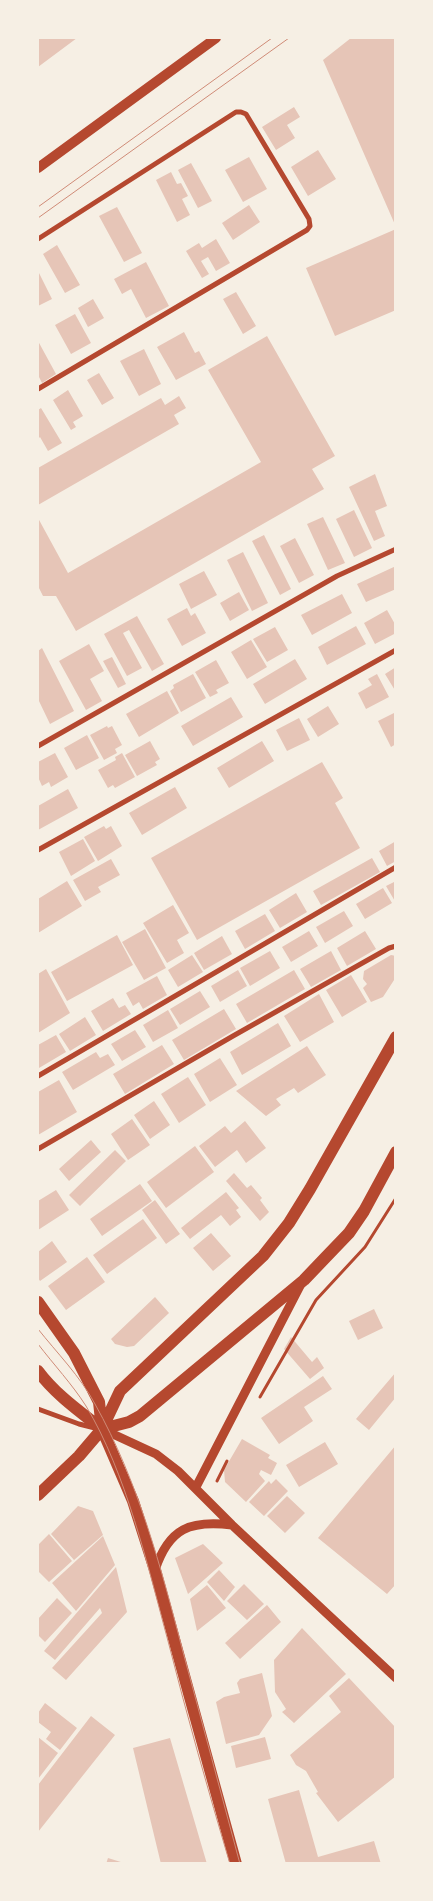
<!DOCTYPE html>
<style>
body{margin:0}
#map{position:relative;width:433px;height:1901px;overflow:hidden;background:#f6efe4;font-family:"Titillium Web",sans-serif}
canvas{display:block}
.frame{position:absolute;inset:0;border:39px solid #f6efe4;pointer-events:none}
</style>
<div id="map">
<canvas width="433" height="1901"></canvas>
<div class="frame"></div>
</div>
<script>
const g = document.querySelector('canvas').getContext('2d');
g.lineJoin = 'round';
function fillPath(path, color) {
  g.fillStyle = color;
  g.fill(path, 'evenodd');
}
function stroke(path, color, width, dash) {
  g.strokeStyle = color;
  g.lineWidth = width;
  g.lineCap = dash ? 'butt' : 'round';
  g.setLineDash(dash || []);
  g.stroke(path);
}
const building = new Path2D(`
 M38 38H77L38 67Z
 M351 38H396V227L323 60Z
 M294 107 300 117 287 125 295 138 276 150 262 127Z
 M318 150 336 179 308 196 291 167Z
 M249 157 267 189 243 202 225 170Z
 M191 163 212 201 198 208 178 170Z
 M171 172 177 184 181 183 188 196 182 199 190 215 177 222 156 180Z
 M249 205 260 222 233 240 222 223Z
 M117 207 142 253 124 262 99 216Z
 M396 229V310L335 336 306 268Z
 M216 239 230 263 216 271 208 257 201 261 209 274 202 278 186 251 199 243 202 248Z
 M57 245 80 285 65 293 43 254Z
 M146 262 169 306 146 318 131 289 122 294 114 279Z
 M38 271 52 299 38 306Z
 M236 292 256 326 243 334 223 299Z
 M93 299 104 318 88 327 78 308Z
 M75 314 91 343 71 354 55 325Z
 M184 332 195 353 199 351 206 364 176 380 157 347Z
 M267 336 335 456 312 469 324 489 76 631 56 596H43L38 586V518L68 573 261 462 208 370Z
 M38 341 56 374 42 383 38 375Z
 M144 349 161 384 139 396 120 361Z
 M99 373 114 398 102 405 87 380Z
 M68 390 83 416 73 422 76 427 71 430 53 400Z
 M179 396 186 408 174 415 179 424 38 505V468L161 398 165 405Z
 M41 408 62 443 48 451 40 437 38 439V410Z
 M375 474 387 506 375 511 385 536 374 541 349 487Z
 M354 510 372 548 354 557 336 519Z
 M323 517 345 563 328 570 307 524Z
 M264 535 291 589 280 595 252 541Z
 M295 538 314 575 299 583 280 546Z
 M243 552 268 603 252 611 227 560Z
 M396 566V589L366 602 357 584Z
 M204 571 217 595 191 609 179 584Z
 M239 592 249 610 230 621 220 603Z
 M342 594 352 613 312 635 301 615Z
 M187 608 191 616 195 613 206 633 182 646 167 619Z
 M387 610 396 626V633L375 644 364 623Z
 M137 616 164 664 152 671 129 630 123 633 142 668 127 676 104 634Z
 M356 626 366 644 327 665 318 647Z
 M275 627 288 650 267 662 253 639Z
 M251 640 267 667 247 679 231 652Z
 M89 644 104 671 90 679 102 701 86 710 59 661Z
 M42 648 74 711 50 724 38 699V651Z
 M112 657 126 684 118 688 103 661Z
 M295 659 307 679 265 704 253 684Z
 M216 660 229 683 216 690 218 693 210 697 195 672Z
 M396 667V692L385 674Z
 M193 674 206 698 181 712 170 691 174 688 173 685Z
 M377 674 389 697 366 709 358 693 372 685 368 679Z
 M167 691 179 713 139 737 126 714Z
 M231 697 243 717 193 746 181 726Z
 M328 706 339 724 318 737 307 719Z
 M396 712V744L391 747 378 721Z
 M299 718 310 740 287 751 276 730Z
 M107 726 108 728 112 726 122 745 115 749 117 753 104 760 90 735Z
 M87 735 99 758 76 770 64 748Z
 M150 741 160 759 155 762 157 765 137 776 125 755Z
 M262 741 274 761 229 788 217 768Z
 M55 753 68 777 51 787 49 782 42 786 38 777V762Z
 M122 753 135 777 115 788 113 785 108 788 98 770 116 760 115 757Z
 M322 762 343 798 335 803 360 848 197 940 151 858Z
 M175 787 187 808 142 835 129 813Z
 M68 789 78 808 38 830V806Z
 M104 826 106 829 111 826 122 846 98 861 84 837Z
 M83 839 95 861 71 876 59 852Z
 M396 841V861L387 866 379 851Z
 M372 858 380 872 321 905 313 891Z
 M111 859 120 875 98 887 101 892 85 901 73 880Z
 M67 881 82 906 38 933V899Z
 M396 881V903L386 886Z
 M383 888 392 903 365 919 356 904Z
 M296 893 307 912 280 928 269 910Z
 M173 905 189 933 177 940 184 953 167 963 143 923Z
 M344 911 353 926 325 943 316 927Z
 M265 914 275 931 245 949 235 931Z
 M145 929 166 968 144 980 122 942Z
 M309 931 318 946 291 962 282 947Z
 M365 931 376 949 347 966 337 948Z
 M117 935 133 965 67 1001 51 972Z
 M222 936 232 954 204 970 194 953Z
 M270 951 280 968 250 986 240 968Z
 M331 951 341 970 311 987 300 969Z
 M192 955 203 972 178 987 168 970Z
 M391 955 396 956V977L383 997 371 1002 363 988 367 984 363 979 364 971Z
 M46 969 70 1013 38 1033V974Z
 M238 970 247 986 220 1002 211 986Z
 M294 970 305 989 247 1023 236 1004Z
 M351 975 367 1002 342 1017 326 990Z
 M157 976 167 995 143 1009 139 1002 133 1006 126 993Z
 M200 991 210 1007 180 1025 170 1009Z
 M319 994 334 1022 300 1042 284 1016Z
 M113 998 119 1008 125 1005 131 1014 103 1031 91 1011Z
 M224 1009 236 1029 184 1060 172 1040Z
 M168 1010 178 1028 153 1042 143 1025Z
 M85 1017 96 1035 70 1051 59 1034Z
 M278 1023 291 1046 242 1075 230 1052Z
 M135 1030 146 1047 122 1061 111 1044Z
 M56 1035 66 1052 39 1068 38 1065V1045Z
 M162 1045 174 1064 125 1094 113 1074Z
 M307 1046 326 1075 298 1093 294 1088 276 1099 281 1105 266 1116 236 1091Z
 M96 1052 100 1058 108 1054 115 1065 73 1090 62 1072Z
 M220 1058 237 1085 210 1102 194 1074Z
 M188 1077 206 1105 179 1123 161 1094Z
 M59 1080 77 1112 38 1135V1092Z
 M154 1101 170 1125 150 1139 134 1115Z
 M132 1119 150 1145 128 1160 111 1134Z
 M245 1121 266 1148 246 1163 237 1150 215 1167 199 1146 225 1126 231 1133Z
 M91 1140 101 1152 69 1181 59 1169Z
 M195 1146 214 1172 166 1208 147 1182Z
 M115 1150 126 1161 80 1206 69 1195Z
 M234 1173 247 1188 251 1185 262 1198 260 1200 269 1212 260 1221 226 1181Z
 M140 1184 152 1201 102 1236 90 1219Z
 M56 1190 69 1210 38 1230V1201Z
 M226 1192 239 1208 236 1210 241 1217 230 1226 221 1215 190 1239 181 1228Z
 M155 1200 180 1234 166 1244 142 1210Z
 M143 1219 157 1238 107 1274 93 1255Z
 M211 1233 231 1256 213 1271 193 1248Z
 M52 1241 67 1262 40 1281 38 1278V1252Z
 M87 1257 105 1282 66 1310 48 1286Z
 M155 1297 169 1313 134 1346 127 1347 115 1344 111 1339Z
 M374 1309 383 1328 358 1340 349 1321Z
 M291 1337 312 1362 317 1357 324 1368 310 1379 284 1349Z
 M396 1372V1397L369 1430 356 1419Z
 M323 1376 332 1389 304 1407 313 1421 279 1444 261 1418Z
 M242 1439 270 1455 268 1458 277 1463 271 1475 261 1470 259 1474 265 1481 246 1502 225 1482 224 1470Z
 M325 1442 338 1464 299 1487 286 1465Z
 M396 1445V1584L387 1594 318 1538Z
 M276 1479 288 1491 264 1516 249 1502 269 1481 271 1484Z
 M287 1496 305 1513 285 1533 267 1516Z
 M78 1506 93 1511 103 1535 74 1560 51 1534Z
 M49 1534 72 1561 49 1582 38 1571V1545Z
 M103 1536 115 1565 76 1611 52 1583Z
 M203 1544 223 1563 188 1594 175 1558Z
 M116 1567 127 1612 66 1680 52 1668 102 1613 100 1608 55 1660 44 1651Z
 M219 1570 235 1587 224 1601 207 1582Z
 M244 1584 264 1604 247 1620 227 1601Z
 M207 1585 226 1608 197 1631 190 1599Z
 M57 1598 72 1613 45 1642 38 1635V1619Z
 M267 1605 281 1622 240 1659 225 1643Z
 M302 1628 346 1674 294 1723 282 1712 286 1709 275 1692 274 1660Z
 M262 1673 272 1716 259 1735 226 1744 216 1702 224 1697 240 1693 237 1683 240 1679Z
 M349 1678 396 1728V1776L338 1822 316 1793 318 1792 306 1771 296 1765 290 1755 341 1712 329 1696Z
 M45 1703 77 1728 60 1750 46 1739 51 1732 38 1722V1713Z
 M91 1716 115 1735 38 1832V1785Z
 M38 1737 58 1753 38 1779Z
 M265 1737 271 1759 236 1768 231 1746Z
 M170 1738 207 1864H161L133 1748Z
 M299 1790 318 1857 374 1841 381 1864H286L268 1799Z
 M108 1858 124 1863V1864H106Z`);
const path = new Path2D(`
 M260 1397 316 1300 365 1247 396 1198
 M217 1481 227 1461`);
const minor = new Path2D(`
 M38 239 236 112H241L246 114 309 219 310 226 307 230 38 389
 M38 746 337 576 396 549
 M38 850 396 650
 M38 1076 396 867
 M38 1149 233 1036 389 948 396 946
 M38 1409 79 1424 95 1428`);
const tertiary = new Path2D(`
 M102 1429 156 1454 178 1471 232 1525 396 1678
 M196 1487 300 1286
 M155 1570C169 1528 190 1520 232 1525`);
const secondary = new Path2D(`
 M38 168 216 38`);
const primary = new Path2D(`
 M38 1302 74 1353 99 1402 102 1429 133 1501 155 1570 236 1864
 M38 1371C55 1394 79 1411 102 1429
 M102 1429 129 1422 140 1416 304 1280 325 1258 349 1233 364 1211 396 1152
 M38 1495 79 1456 102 1429 120 1391 263 1256 289 1223 310 1189 396 1037`);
const tram = new Path2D(`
 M38 207 272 38
 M38 218 289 38
 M38 1329C57 1353 80 1376 95 1404 138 1481 161 1567 183 1652 202 1722 221 1793 240 1864
 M38 1344C54 1365 72 1384 86 1406 126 1472 148 1567 168 1641 187 1716 208 1790 230 1864`);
fillPath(building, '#e6c5b7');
stroke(path, '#b5482f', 3);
stroke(minor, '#b5482f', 5);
stroke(tertiary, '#b5482f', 9);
stroke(secondary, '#b5482f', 10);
stroke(primary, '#b5482f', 12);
stroke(tram, '#cf8b77', 1);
</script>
